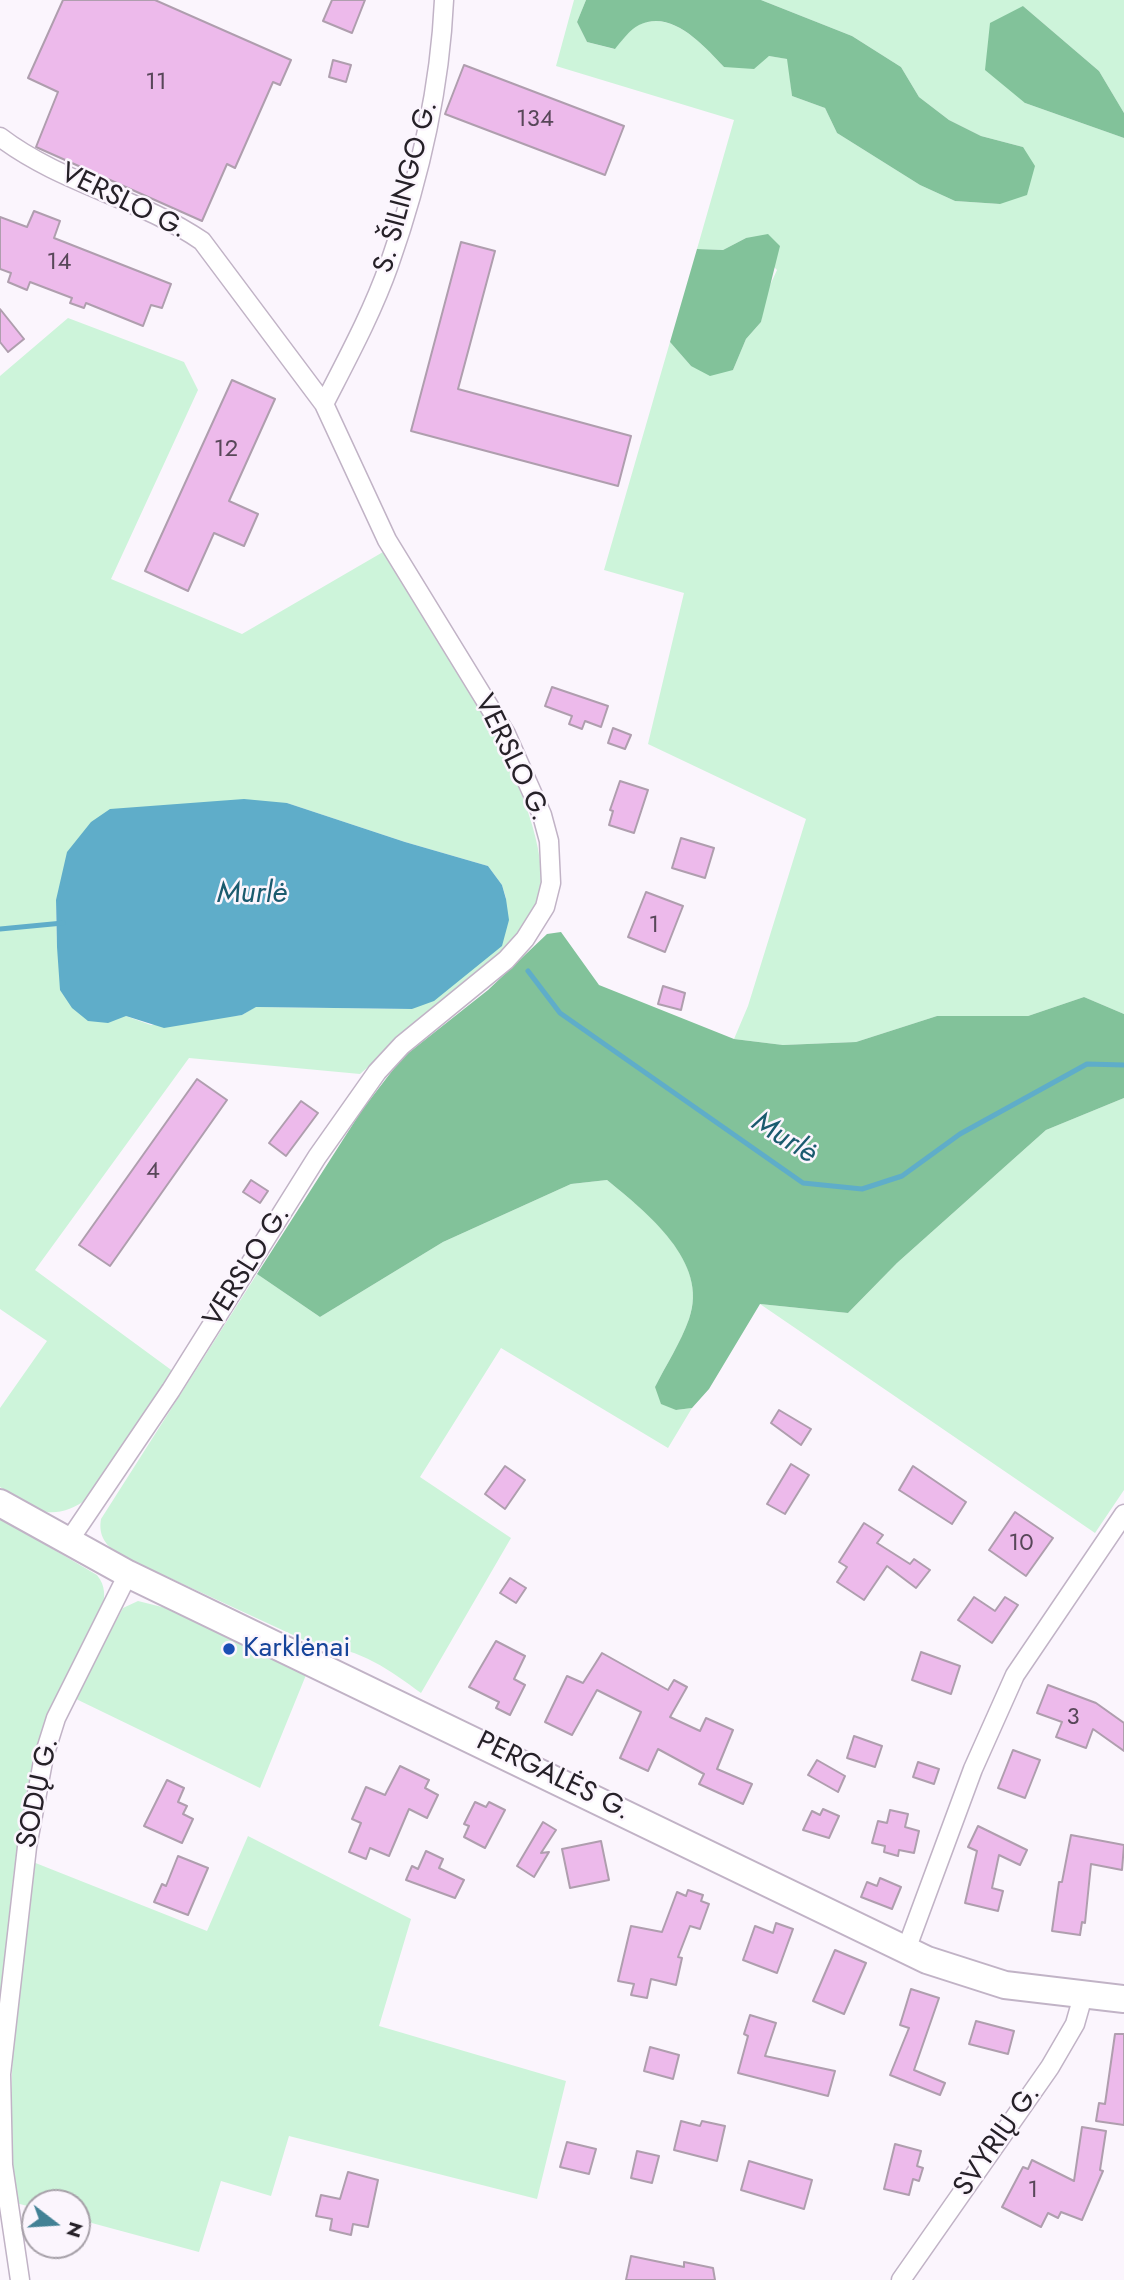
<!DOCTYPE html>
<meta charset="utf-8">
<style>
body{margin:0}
#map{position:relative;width:1124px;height:2280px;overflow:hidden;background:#fbf5fd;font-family:Jost,sans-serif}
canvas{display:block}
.north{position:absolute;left:21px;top:2189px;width:70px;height:70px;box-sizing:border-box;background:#fbf5fd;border:2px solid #a6a0a8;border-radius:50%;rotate:107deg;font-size:19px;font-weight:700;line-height:28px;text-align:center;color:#262128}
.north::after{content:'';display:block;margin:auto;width:24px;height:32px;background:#428195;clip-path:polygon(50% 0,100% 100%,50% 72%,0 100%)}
</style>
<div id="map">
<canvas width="1124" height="2280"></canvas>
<div class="north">N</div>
</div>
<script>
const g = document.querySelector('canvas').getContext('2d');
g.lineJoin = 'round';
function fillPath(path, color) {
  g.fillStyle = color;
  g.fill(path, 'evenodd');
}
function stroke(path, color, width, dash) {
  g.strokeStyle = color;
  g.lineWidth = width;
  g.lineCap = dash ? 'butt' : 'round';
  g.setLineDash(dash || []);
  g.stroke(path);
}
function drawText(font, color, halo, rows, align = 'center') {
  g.font = font + ' Jost,sans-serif';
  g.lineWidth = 5;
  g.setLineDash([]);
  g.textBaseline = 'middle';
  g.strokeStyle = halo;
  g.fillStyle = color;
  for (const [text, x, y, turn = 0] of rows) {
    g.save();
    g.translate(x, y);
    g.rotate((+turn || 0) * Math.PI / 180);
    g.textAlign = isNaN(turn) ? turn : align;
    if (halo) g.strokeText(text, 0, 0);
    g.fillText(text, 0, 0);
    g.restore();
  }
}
const green = new Path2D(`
 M574 0H586L577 22 587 42 614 49C621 42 630 29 638 25 672 9 703 45 724 67L769 56 788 59 792 96 825 108 837 133 920 185 955 201 1000 204 1023 147 981 136 949 120 919 97 901 67 852 36 761 0H1124V113L1099 71 1023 6 1025 103 1124 138V1014L1084 997 1028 1016H937L856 1042 783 1045 734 1039 748 1006 806 819 648 744 684 593 604 570 670 342 691 366 733 370 746 339 761 322 766 294 777 270 746 238 723 250 697 249 734 120 556 66Z
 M68 318 184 362 198 390 111 579 242 634 383 552C431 629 567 818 537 908 524 945 396 1045 360 1074L189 1058 35 1270 174 1372 89 1498C51 1524 34 1511 0 1487V1408L47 1341 0 1309V376ZM287 803 405 842 488 866 502 885 506 898 412 1009 255 1007 242 1015 151 1025 126 1016 57 947 56 900Z
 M1124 1098V1490L1095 1533 760 1304 848 1313 897 1263 1046 1130Z
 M607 1180C646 1212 710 1261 689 1319 681 1342 666 1365 655 1387L676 1410 692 1408 668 1448 501 1348 420 1477 511 1538 421 1693C391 1671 357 1646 319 1647L120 1555C106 1546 98 1536 101 1519L257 1274 320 1317 443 1242 571 1184Z
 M0 1518 97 1575C106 1586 105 1597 102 1609 76 1658 48 1707 34 1761 13 1836 10 1927 0 2005Z
 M138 1601 166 1608 306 1675 260 1788 74 1698 123 1608Z
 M248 1836 411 1919 379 2026 566 2081 537 2199 289 2136 271 2196 221 2181 199 2252 77 2219V2203H35V2208L16 2203C3 2088 19 1976 33 1862L207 1931Z`);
const forest = new Path2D(`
 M586 0H761L852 36 901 67 919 97 949 120 981 136 1023 147 1035 166 1027 195 1000 204 955 201 920 185 837 133 825 108 792 96 787 59 769 56 754 69 724 67C703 45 672 9 639 25 630 29 621 42 615 49L587 42 577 22Z
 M1023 6 1099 71 1124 113V138L1025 103 985 70 990 23Z
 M768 234 780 246 761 322 746 339 733 370 710 376 691 366 670 342 697 249 723 250 746 238Z
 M561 932 599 985 734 1039 783 1045 856 1042 937 1016H1028L1084 997 1124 1014V1098L1046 1130 897 1263 848 1313 760 1304 709 1389 692 1408 676 1410 661 1404 655 1387C666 1365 681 1342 689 1319 710 1262 646 1212 607 1180L571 1184 443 1242 320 1317 257 1274 362 1110 402 1058 488 990 547 934Z`);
const water = new Path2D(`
 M244 799 287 803 405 842 488 866 502 885 506 899 509 920 502 946 434 1001 412 1009 256 1007 242 1015 164 1028 126 1016 108 1023 88 1021 72 1008 60 990 57 947 56 900 67 852 91 822 110 809Z`);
const stream = new Path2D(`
 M0 929 63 923
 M528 971 560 1013 803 1183 862 1189 902 1176 960 1134 1087 1064 1124 1065`);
const building = new Path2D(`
 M63 0H155L291 60 280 85 273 82 235 168 227 164 202 221 36 147 58 92 28 78Z
 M332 0H365L352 33 323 21Z
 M333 60 351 65 346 82 329 77Z
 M464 65 624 126 605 175 445 114Z
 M34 211 60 221 54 238 171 284 162 308 151 305 143 326 86 303 84 308 70 303 72 298 30 282 27 290 8 282 11 273 0 269V217L27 227Z
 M461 242 495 251 458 389 631 436 618 486 411 431Z
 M0 309 24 339 8 352 0 342Z
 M232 380 275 399 229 501 258 514 244 546 214 533 188 591 145 571Z
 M552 687 608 706 601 727 585 721 582 729 569 724 572 716 545 706Z
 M613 728 631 735 625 749 608 743Z
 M620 781 648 790 634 833 609 825 613 811 610 810Z
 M681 838 714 848 705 878 672 868Z
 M646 892 683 906 665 952 628 937Z
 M663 986 685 993 681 1010 658 1004Z
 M197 1079 227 1100 110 1266 79 1245Z
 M301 1101 318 1113 286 1156 269 1143Z
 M251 1180 268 1191 260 1203 243 1192Z
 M779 1410 811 1429 801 1445 771 1423Z
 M791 1464 809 1475 785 1514 767 1504Z
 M505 1466 525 1480 505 1509 485 1494Z
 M913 1466 966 1502 952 1524 899 1490Z
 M1015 1512 1053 1538 1026 1576 989 1550Z
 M864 1523 883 1535 877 1543 910 1564 914 1559 930 1570 916 1588 887 1566 864 1600 837 1582 847 1567 839 1562Z
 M510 1578 526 1588 516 1603 500 1593Z
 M974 1597 995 1611 1005 1597 1018 1605 992 1643 958 1620Z
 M496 1641 525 1656 514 1679 525 1685 510 1715 496 1708 499 1702 469 1687Z
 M921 1652 960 1666 951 1694 912 1680Z
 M602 1653 668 1690 674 1680 687 1687 670 1717 700 1731 706 1718 733 1730 717 1769 752 1784 743 1804 699 1784 704 1774 658 1749 648 1771 620 1758 641 1712 597 1690 572 1735 545 1722 567 1676 583 1683Z
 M1048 1685 1096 1703 1124 1723V1751L1093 1729 1086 1748 1056 1737 1062 1722 1037 1713Z
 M854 1736 882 1746 875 1767 847 1758Z
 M1013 1750 1040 1760 1025 1798 998 1788Z
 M817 1760 845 1776 838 1792 808 1775Z
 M918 1762 939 1769 934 1784 913 1777Z
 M400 1766 429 1780 425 1788 438 1795 427 1818 409 1809 389 1856 370 1848 366 1859 349 1852 361 1823 352 1819 366 1787 385 1795Z
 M167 1780 184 1788 178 1802 187 1806 183 1814 193 1819 182 1843 144 1826Z
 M475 1802 486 1807 489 1802 505 1810 485 1848 464 1837 469 1826 464 1824Z
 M823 1809 839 1816 829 1838 803 1830 812 1811 820 1815Z
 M890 1810 908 1814 905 1827 919 1831 914 1853 899 1850 898 1856 884 1852 885 1846 872 1843 878 1821 887 1823Z
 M543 1822 556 1830 541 1853 549 1852 534 1877 517 1866Z
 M978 1826 1027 1850 1020 1865 999 1855 992 1888 1003 1891 998 1911 965 1903 977 1851 968 1847Z
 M1071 1835 1124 1845 1122 1870 1091 1864 1085 1923 1082 1922 1080 1935 1052 1931 1059 1882H1062Z
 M601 1841 609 1880 570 1888 562 1849Z
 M426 1851 443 1859 439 1868 464 1880 455 1898 406 1880 412 1866 418 1869Z
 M178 1856 208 1868 188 1915 154 1902 162 1884 166 1886Z
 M880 1878 901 1887 892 1909 861 1897 867 1882 877 1886Z
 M688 1890 703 1895 701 1901 709 1904 700 1929 690 1926 678 1957 682 1958 676 1985 651 1979 647 1998 631 1995 634 1984 618 1981 631 1926 662 1932 677 1892 686 1896Z
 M776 1923 793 1929 777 1973 743 1960 755 1926 773 1933Z
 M835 1950 866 1963 844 2014 813 2001Z
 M911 1989 939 1998 914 2070 945 2083 940 2095 890 2075 909 2028 900 2025Z
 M750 2015 776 2023 765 2056 835 2071 828 2096 738 2073 748 2036 744 2034Z
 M976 2021 1014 2031 1008 2054 969 2044Z
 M1115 2034H1124V2125L1096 2121 1099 2103 1105 2104Z
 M650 2047 679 2055 673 2079 644 2071Z
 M681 2121 700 2126 702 2121 725 2126 717 2161 674 2150Z
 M1082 2127 1106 2131 1100 2170 1103 2171 1082 2220 1061 2212 1058 2218 1048 2213 1041 2227 1002 2207 1023 2167 1028 2169 1032 2160 1074 2181Z
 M567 2142 596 2149 589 2174 560 2167Z
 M895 2144 921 2151 917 2166 923 2168 919 2181 913 2179 909 2195 884 2189Z
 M637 2151 659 2156 652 2183 631 2178Z
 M749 2161 812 2180 804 2209 741 2190Z
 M348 2172 378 2180 368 2227 353 2224 351 2235 330 2230 332 2219 316 2216 321 2195 340 2199Z
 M631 2256 684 2267V2262L713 2268 715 2280H626Z`);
const minor = new Path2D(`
 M0 137C60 183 139 198 202 241L324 404 387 540 506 734 542 815 549 841 551 883 545 907 525 939 506 960 402 1045 377 1072 317 1157 171 1390 68 1542
 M324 404C347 359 372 313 389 265 419 180 440 90 444 0
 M906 1950 973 1769 1015 1675 1124 1514
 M20 2280 3 2165 1 2074 27 1847 44 1756 56 1718 128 1574
 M901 2280 1050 2067 1075 2024 1083 1996`);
const primary = new Path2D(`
 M0 1503 128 1574 927 1960 1005 1985 1124 1999`);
const markers = [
 [229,1649,7,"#1a4fb4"]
];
const numberNames = [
 ["11",156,83],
 ["134",535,120],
 ["14",59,263],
 ["12",226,450],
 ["1",654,926],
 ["4",153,1172],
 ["10",1021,1544],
 ["3",1073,1718],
 ["1",1033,2191]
];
const streetNames = [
 ["S. ŠILINGO G.",407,187,-75],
 ["VERSLO G.",123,202,26],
 ["VERSLO G.",511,758,64],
 ["VERSLO G.",248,1267,-58],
 ["PERGALĖS G.",553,1777,26],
 ["SODŲ G.",39,1793,-78],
 ["SVYRIŲ G.",998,2141,-55]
];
const transitNames = [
 ["Karklėnai",243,1649]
];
const waterNames = [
 ["Murlė",252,895],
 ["Murlė",784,1139,32]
];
fillPath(green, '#cdf4da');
fillPath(forest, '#82c29a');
fillPath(water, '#5fadc9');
stroke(stream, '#5fadc9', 5);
fillPath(building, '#edbaeb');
stroke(building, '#af9eae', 2);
stroke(minor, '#c1b3c6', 21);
stroke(primary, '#c1b3c6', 30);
stroke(minor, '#fff', 18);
stroke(primary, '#fff', 26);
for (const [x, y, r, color] of markers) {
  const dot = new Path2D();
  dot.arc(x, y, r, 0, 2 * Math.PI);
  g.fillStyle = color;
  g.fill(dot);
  stroke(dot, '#fbf5fd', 2.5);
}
drawText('24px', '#584759', null, numberNames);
drawText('28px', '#262128', '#fbf5fd', streetNames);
drawText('28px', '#164399', '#fbf5fd', transitNames, 'left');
drawText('italic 30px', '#1a5a6e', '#fbf5fd', waterNames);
</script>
